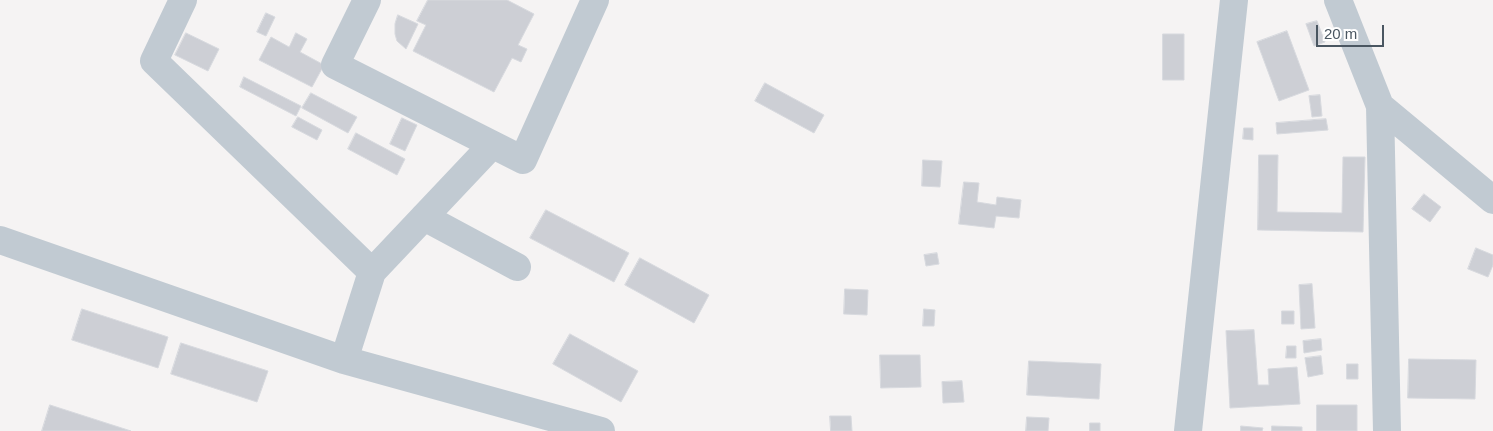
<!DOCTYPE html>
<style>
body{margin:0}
#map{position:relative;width:1493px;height:431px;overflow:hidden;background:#f5f3f3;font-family:Arial,sans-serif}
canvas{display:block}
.scale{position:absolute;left:1316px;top:25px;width:68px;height:22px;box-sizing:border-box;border:2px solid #4a5661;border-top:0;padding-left:6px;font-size:15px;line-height:18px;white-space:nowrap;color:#4a5661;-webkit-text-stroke:4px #fff;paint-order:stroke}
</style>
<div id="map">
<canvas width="1493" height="431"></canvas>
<div class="scale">20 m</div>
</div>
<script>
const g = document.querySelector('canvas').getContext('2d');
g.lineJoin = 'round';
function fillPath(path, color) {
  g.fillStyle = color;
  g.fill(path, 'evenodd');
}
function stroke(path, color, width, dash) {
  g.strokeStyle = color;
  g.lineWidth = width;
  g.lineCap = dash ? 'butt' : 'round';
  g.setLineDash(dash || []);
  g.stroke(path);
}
const building = new Path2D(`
 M428 0H507L534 14 518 45 527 49 521 62 512 58 494 92 413 51 426 25 417 21Z
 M266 13 275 17 266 36 257 32Z
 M398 15 418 24 406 49 397 41 395 34V24Z
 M1317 21 1325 42 1314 46 1306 24Z
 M1287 31 1309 90 1279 101 1257 42Z
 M186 33 219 49 208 71 175 55Z
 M296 33 307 39 300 52 324 65 312 87 259 60 271 37 289 47Z
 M1163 34H1184V80H1163Z
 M244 77 301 106 296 116 240 87Z
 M765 83 824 115 814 133 755 101Z
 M311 93 357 117 348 133 302 108Z
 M1320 95 1322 116 1312 117 1309 96Z
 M298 117 322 130 317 140 292 127Z
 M402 118 417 125 405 151 390 144Z
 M1326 119 1328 130 1277 134 1276 123Z
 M1244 128H1253V140L1243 139Z
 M356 133 405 159 397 175 348 149Z
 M1259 155H1278L1277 212 1342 213 1343 157H1365L1363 232 1258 230Z
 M923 160 942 161 940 187 922 186Z
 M964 182 979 183 977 202 996 205 997 197 1021 200 1019 218 996 216 994 228 959 224Z
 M1424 194 1441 207 1430 222 1412 209Z
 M546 210 629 253 614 282 530 238Z
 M1476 248 1493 255V265L1488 277 1468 269Z
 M937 253 939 264 926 266 924 255Z
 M640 258 709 295 694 323 625 285Z
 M1312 284 1315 328 1301 329 1299 285Z
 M845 289 868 290 867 315 844 314Z
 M82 309 168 337 158 368 72 340Z
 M924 309 935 310 934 326H923Z
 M1282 311H1294V324H1282Z
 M1254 330 1258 385H1269L1268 369 1297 367 1300 404 1230 408 1226 331Z
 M570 334 638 371 621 402 553 364Z
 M1321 339 1322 350 1304 353 1303 341Z
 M181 343 268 371 257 402 171 374Z
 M1287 346H1296V358H1286Z
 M880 355H920L921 387 881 388Z
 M1321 356 1323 374 1308 377 1305 358Z
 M1409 359 1476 360 1475 399 1408 398Z
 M1029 361 1101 364 1099 399 1027 395Z
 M1347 364H1358V379H1347Z
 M962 381 964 402 943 403 942 382Z
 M50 405 131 431H42Z
 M1317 405H1357V431H1317Z
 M830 416H851L852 431H831Z
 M1027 417 1049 418 1048 431H1026Z
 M1090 423H1100V431H1090Z
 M1241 426 1263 428 1262 431H1241Z
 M1272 426 1302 427V431H1272Z`);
const minor = new Path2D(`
 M183 0 154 61 372 272 344 360
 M367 0 335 65 523 160 595 0
 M1338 0 1380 106 1493 200
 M1380 106 1387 431
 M424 217 517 267
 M0 240 344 360 601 431
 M372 272 492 145
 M1188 431 1234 0`);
fillPath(building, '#cdcfd5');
stroke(building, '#d7d9de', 1);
stroke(minor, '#c1cad2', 28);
</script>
